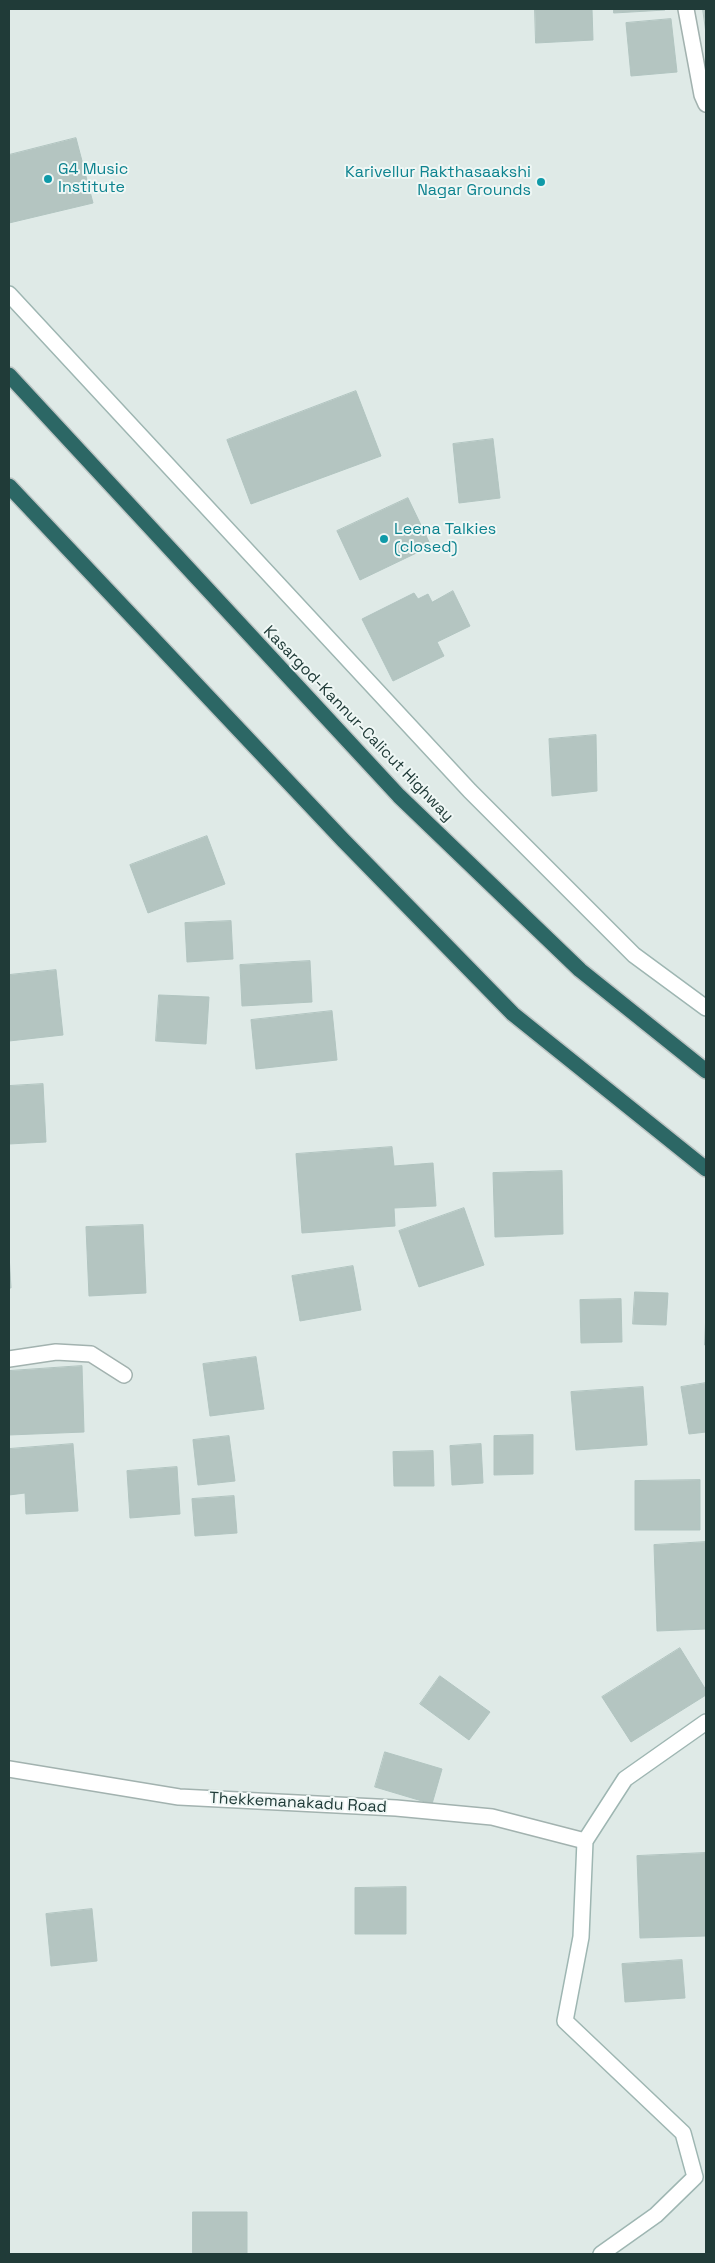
<!DOCTYPE html>
<style>
body{margin:0}
#map{position:relative;width:715px;height:2263px;overflow:hidden;background:#dfeae7;font-family:"Space Grotesk",sans-serif}
canvas{display:block}
.frame{position:absolute;inset:0;border:10px solid #203b38;pointer-events:none}
</style>
<div id="map">
<canvas width="715" height="2263"></canvas>
<div class="frame"></div>
</div>
<script>
const g = document.querySelector('canvas').getContext('2d');
g.lineJoin = 'round';
function fillPath(path, color) {
  g.fillStyle = color;
  g.fill(path, 'evenodd');
}
function stroke(path, color, width, dash) {
  g.strokeStyle = color;
  g.lineWidth = width;
  g.lineCap = dash ? 'butt' : 'round';
  g.setLineDash(dash || []);
  g.stroke(path);
}
function drawText(font, color, halo, rows, align = 'center') {
  g.font = font + ' "Space Grotesk",sans-serif';
  g.lineWidth = 4;
  g.setLineDash([]);
  g.textBaseline = 'middle';
  g.strokeStyle = halo;
  g.fillStyle = color;
  for (const [text, x, y, turn = 0] of rows) {
    g.save();
    g.translate(x, y);
    g.rotate((+turn || 0) * Math.PI / 180);
    g.textAlign = isNaN(turn) ? turn : align;
    if (halo) g.strokeText(text, 0, 0);
    g.fillText(text, 0, 0);
    g.restore();
  }
}
const building = new Path2D(`
 M535 9H592L593 40 536 43Z
 M614 9H665V10L614 13Z
 M703 9H706V33Z
 M671 19 677 72 631 76 626 23Z
 M76 138 93 203 9 223V155Z
 M356 391 381 456 251 504 227 440Z
 M493 439 500 498 459 503 453 444Z
 M408 498 431 546 360 580 337 531Z
 M453 591 470 626 437 642 444 656 393 681 362 619 414 593 418 599 428 594 432 602Z
 M596 735 597 791 552 796 549 739Z
 M207 836 225 884 148 913 130 865Z
 M231 921 233 959 187 962 185 923Z
 M310 961 312 1002 242 1006 240 965Z
 M56 970 63 1035 9 1041V975Z
 M159 995 209 997 206 1044 156 1041Z
 M332 1011 337 1060 256 1069 251 1020Z
 M43 1084 46 1142 9 1144V1086Z
 M392 1147 394 1166 433 1163 436 1206 394 1208 395 1226 302 1233 296 1154Z
 M562 1171 563 1234 495 1237 493 1173Z
 M464 1208 484 1265 419 1287 399 1231Z
 M143 1225 146 1293 89 1296 86 1227Z
 M9 1254 11 1288H9Z
 M353 1266 361 1310 300 1321 292 1276Z
 M635 1292 668 1293 666 1325 633 1324Z
 M621 1299 622 1342 581 1343 580 1300Z
 M706 1311V1345H705Z
 M256 1357 264 1409 210 1416 203 1364Z
 M82 1366 84 1432 9 1435V1371Z
 M706 1383V1432L689 1434 681 1387Z
 M643 1387 647 1445 576 1450 571 1392Z
 M533 1435V1474L494 1475V1436Z
 M229 1436 235 1481 198 1485 193 1440Z
 M73 1444 78 1511 26 1514 25 1493 9 1495V1449Z
 M481 1444 483 1483 452 1485 450 1446Z
 M433 1451 434 1486H394L393 1452Z
 M177 1467 180 1514 130 1518 127 1471Z
 M700 1480V1530H635V1481Z
 M234 1496 237 1533 195 1536 192 1499Z
 M706 1542V1629L657 1631 654 1545Z
 M680 1648 706 1690V1695L631 1742 602 1697Z
 M440 1676 490 1712 469 1740 420 1704Z
 M385 1752 442 1769 432 1804 375 1787Z
 M705 1853 706 1936 640 1938 637 1856Z
 M406 1887V1934H355V1888Z
 M92 1909 97 1961 51 1966 46 1914Z
 M682 1960 685 1998 625 2002 622 1964Z
 M193 2212H247V2254H193Z`);
const street = new Path2D(`
 M686 9 702 95 706 104
 M9 1359 56 1352 91 1354 124 1375
 M9 1769 179 1797 396 1808 492 1817 585 1841`);
const secondary = new Path2D(`
 M9 294 470 791 634 955 706 1008
 M601 2254 656 2215 695 2177 683 2133 565 2021 581 1937 585 1841 625 1779 706 1722`);
const highway = new Path2D(`
 M9 375 399 796 580 970 706 1071
 M9 486 343 840 513 1014 706 1169`);
const markers = [
 [48,179,5,"#0f9aa8"],
 [541,182,5,"#0f9aa8"],
 [384,539,5,"#0f9aa8"]
];
const cultureNames = [
 ["G4 Music",58,170],
 ["Institute",58,188],
 ["Karivellur Rakthasaakshi",531,173,"right"],
 ["Nagar Grounds",531,191,"right"],
 ["Leena Talkies",394,530],
 ["(closed)",394,548]
];
const streetNames = [
 ["Kasargod-Kannur-Calicut Highway",358,724,46],
 ["Thekkemanakadu Road",298,1803,3]
];
fillPath(building, '#b4c5c1');
stroke(building, '#b1c4c0', 1);
stroke(street, '#a2b2af', 18);
stroke(secondary, '#9eb6b2', 18);
stroke(highway, '#bcc4c3', 18);
stroke(street, '#fff', 15);
stroke(secondary, '#fff', 15);
stroke(highway, '#2c6765', 15);
for (const [x, y, r, color] of markers) {
  const dot = new Path2D();
  dot.arc(x, y, r, 0, 2 * Math.PI);
  g.fillStyle = color;
  g.fill(dot);
  stroke(dot, '#eff7f5', 2);
}
drawText('16px', '#0d838f', '#eff7f5', cultureNames, 'left');
drawText('16px', '#203b38', '#eff7f5', streetNames);
</script>
